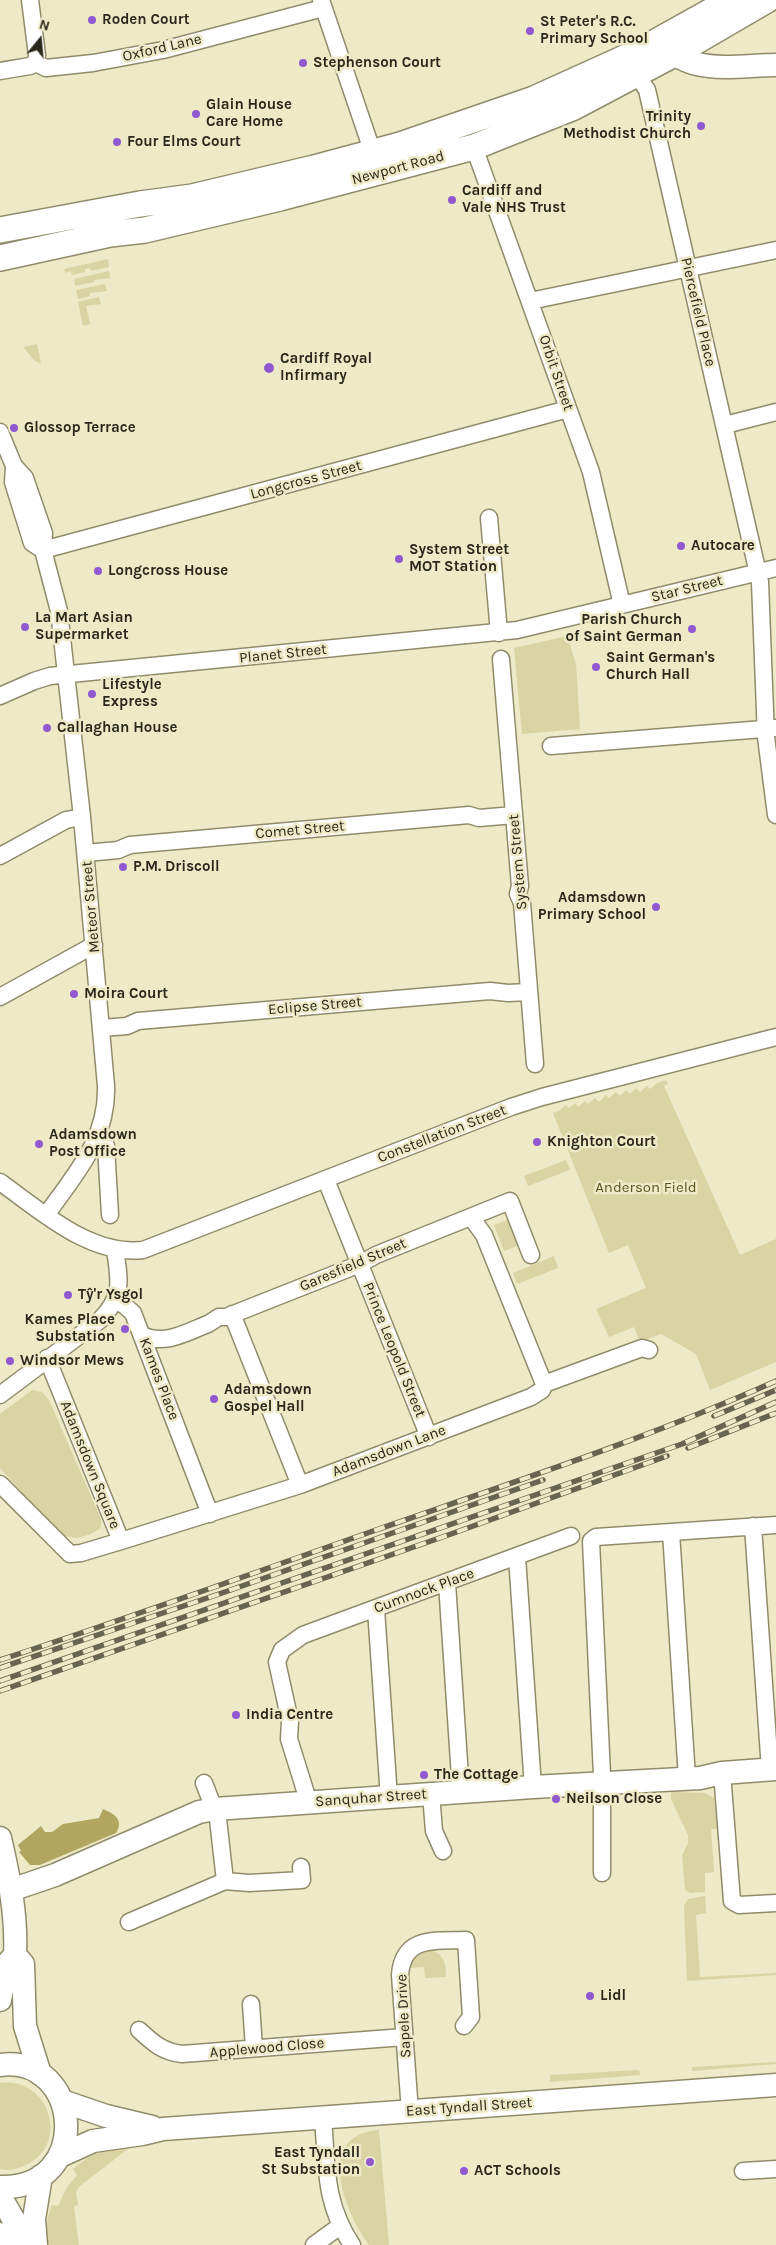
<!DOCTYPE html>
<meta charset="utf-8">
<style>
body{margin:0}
#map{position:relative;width:776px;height:2245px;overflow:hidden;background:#eee9c6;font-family:Karla,sans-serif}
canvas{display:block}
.north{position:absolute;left:15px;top:15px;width:50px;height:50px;-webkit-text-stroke:4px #eee9c6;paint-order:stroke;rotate:17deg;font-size:14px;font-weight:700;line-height:20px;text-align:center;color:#29281a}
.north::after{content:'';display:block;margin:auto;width:18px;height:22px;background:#29281a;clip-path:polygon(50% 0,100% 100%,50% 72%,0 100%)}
</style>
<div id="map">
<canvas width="776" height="2245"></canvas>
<div class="north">N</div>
</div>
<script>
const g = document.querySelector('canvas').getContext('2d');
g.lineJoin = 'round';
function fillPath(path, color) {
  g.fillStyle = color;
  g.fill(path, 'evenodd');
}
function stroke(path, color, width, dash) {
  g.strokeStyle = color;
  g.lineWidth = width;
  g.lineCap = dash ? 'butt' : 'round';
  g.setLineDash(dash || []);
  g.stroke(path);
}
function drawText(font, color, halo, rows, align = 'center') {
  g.font = font + ' Karla,sans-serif';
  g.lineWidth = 5;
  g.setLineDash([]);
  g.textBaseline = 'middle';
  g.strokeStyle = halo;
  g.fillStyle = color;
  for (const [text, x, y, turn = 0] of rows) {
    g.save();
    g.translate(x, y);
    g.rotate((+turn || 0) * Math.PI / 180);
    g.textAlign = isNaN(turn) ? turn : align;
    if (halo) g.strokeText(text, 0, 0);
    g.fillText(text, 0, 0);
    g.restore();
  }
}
const green = new Path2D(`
 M108 259 109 267 91 271 90 268 85 269V272L72 275 71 271 65 273 64 269Z
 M109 271 110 278 94 280V282L75 286 74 279Z
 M105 284 107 291 90 293V296L78 299 76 290Z
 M99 297 101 304 86 306 90 324 83 326 78 302Z
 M37 344 41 364 34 360 23 347Z
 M567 636 576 664 580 729 522 734 514 648Z
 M666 1080 668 1084 664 1086 740 1255 776 1239V1362L710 1390 696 1354 661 1334 640 1342 634 1327 609 1337 596 1309 646 1288 628 1245 609 1253 553 1113 559 1111 566 1105 569 1108 575 1103 578 1107 585 1101 588 1104 595 1098 599 1102 606 1095 609 1098 616 1092 620 1096 626 1090 630 1094 636 1088 640 1092 647 1086 650 1089 657 1083Z
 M566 1160 570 1169 567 1171 528 1186 524 1176Z
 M510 1219 520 1245 504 1251 494 1225Z
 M554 1256 558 1268 517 1284 513 1273Z
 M32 1390 42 1392 49 1400 101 1519V1528C86 1538 71 1542 56 1531L0 1468V1414Z
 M671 1792 705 1793 714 1798 717 1829H711L714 1872 705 1873V1892L690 1893 685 1890 682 1855 688 1843V1835L671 1799Z
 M705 1896 706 1913 696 1915 700 1977 776 1973V1975L687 1981 684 1906 688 1899Z
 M430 1950C445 1954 446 1965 446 1977L425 1978 424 1967 408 1968C414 1957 418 1952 430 1950Z
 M776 2062V2064L692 2071V2067Z
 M639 2070 640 2075 550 2082V2075Z
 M0 2083C49 2076 71 2144 26 2165 18 2169 9 2171 0 2169Z
 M379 2130 389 2245H369C345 2212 313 2135 379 2130Z
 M129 2148 80 2186 76 2192 78 2205 74 2206 79 2245H47C45 2231 47 2218 52 2205L58 2206 66 2189 77 2175 73 2169C92 2152 104 2150 129 2148Z`);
const forest = new Path2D(`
 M103 1809C115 1814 124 1820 116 1833L40 1865H30L19 1852 21 1851 18 1845 41 1826 45 1832H52L63 1824 99 1818Z`);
const street = new Path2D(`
 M30 0 37 55 36 63
 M321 0 376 162
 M36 63 46 68 93 63 163 50 323 8
 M632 67 647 90 760 582 766 737 776 815
 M0 71 30 66 36 63
 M474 147 591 472 622 605
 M530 301 776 250
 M725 425 776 412
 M0 432 14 466 13 482 32 543 43 550
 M14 466 25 478 44 533 43 550 59 611 82 817 106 1086C108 1139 75 1174 47 1214
 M489 518 499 633
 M43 550 568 409
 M501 659 520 886 518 894 522 903 535 1064
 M0 696 34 681 50 676 517 630 776 568
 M551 746 776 728
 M86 853 118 850 130 845 469 815 479 818 514 815
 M0 856 66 820 82 817
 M0 997 94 945
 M102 1028 127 1026 138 1021 490 991 508 993 529 992
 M96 1139 106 1146 110 1215
 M326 1180 429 1437
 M0 1182C41 1211 90 1256 143 1250L511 1107 542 1097 776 1037
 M471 1217 484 1235 544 1384
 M116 1301 124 1305 133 1313 210 1514
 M232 1314 300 1485
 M142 1335C165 1346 187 1332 208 1324L219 1317H226L360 1264 376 1255 510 1201 531 1255
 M0 1395 100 1320C123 1297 120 1281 115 1250
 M0 1484 70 1554 81 1553 121 1541 47 1358
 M753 1526 770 1770
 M671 1532 687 1778
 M121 1541 300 1485 531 1397 542 1390 544 1384 642 1348 649 1350
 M517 1557 533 1787
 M447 1583 461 1792
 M376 1609 389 1798
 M722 1773 732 1901 739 1905 776 1903
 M431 1794 434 1831 443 1851
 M309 1803 289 1739 290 1721 277 1662 282 1650 303 1635 571 1536
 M602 1873V1775L591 1541 596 1537 776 1525
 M225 1881 249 1883 302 1880 301 1867
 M129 1922 225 1881 218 1819 204 1783
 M251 2004 254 2048
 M139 2030C153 2043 163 2052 182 2054L404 2037
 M410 2112 400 1975C403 1935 436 1941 466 1940L471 2017 464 2026
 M323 2118C327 2166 324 2203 352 2245
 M743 2171 776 2169
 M314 2245 340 2226`);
const secondary = new Path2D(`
 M660 51C677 53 682 61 697 64 722 70 751 65 776 65
 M0 1838C9 1877 17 1915 15 1955L23 1964 25 2026 40 2074
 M11 1890 55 1875 199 1812 215 1809 533 1787 700 1778 722 1773 776 1769
 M0 2000 7 1964 15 1955
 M0 2065C82 2054 94 2190 0 2187
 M62 2101 106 2116 152 2127
 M60 2156 93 2141 142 2134 163 2129 776 2085
 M0 2196 19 2229 23 2245
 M0 2234 6 2245
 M36 2245 34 2219 41 2176`);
const primary = new Path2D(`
 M0 230 140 204 192 197 314 168 400 145 534 99 638 52 731 0
 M0 258 110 234 145 230 280 198 474 147 572 108 676 53 767 0`);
const rail = new Path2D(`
 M714 1416 776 1390
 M688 1448 776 1413
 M0 1660C126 1619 251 1574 376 1530 511 1483 646 1439 776 1381
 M0 1668 222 1593 543 1480
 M0 1681 682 1444 776 1402
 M0 1691 451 1534 667 1456`);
const markers = [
 [92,20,5,"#9159d0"],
 [530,31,5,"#9159d0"],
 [303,63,5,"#9159d0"],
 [196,114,5,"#9159d0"],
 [701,126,5,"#9159d0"],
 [117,142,5,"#9159d0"],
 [452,200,5,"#9159d0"],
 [269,368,6,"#9159d0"],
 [14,428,5,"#9159d0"],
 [681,546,5,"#9159d0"],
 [399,559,5,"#9159d0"],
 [98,571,5,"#9159d0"],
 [25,627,5,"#9159d0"],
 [692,629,5,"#9159d0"],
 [596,667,5,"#9159d0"],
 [92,694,5,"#9159d0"],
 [47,728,5,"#9159d0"],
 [123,867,5,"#9159d0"],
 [656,907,5,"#9159d0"],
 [74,994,5,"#9159d0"],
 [537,1142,5,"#9159d0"],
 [39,1144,5,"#9159d0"],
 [68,1295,5,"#9159d0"],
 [125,1329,5,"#9159d0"],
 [10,1361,5,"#9159d0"],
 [214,1399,5,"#9159d0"],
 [236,1715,5,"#9159d0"],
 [424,1775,5,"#9159d0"],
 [556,1799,5,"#9159d0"],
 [590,1996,5,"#9159d0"],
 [370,2162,5,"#9159d0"],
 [464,2171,5,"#9159d0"]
];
const poiNames = [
 ["Roden Court",102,20],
 ["St Peter's R.C.",540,22],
 ["Primary School",540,39],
 ["Stephenson Court",313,63],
 ["Glain House",206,105],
 ["Care Home",206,122],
 ["Trinity",691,117,"right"],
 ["Methodist Church",691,134,"right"],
 ["Four Elms Court",127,142],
 ["Cardiff and",462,191],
 ["Vale NHS Trust",462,208],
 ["Cardiff Royal",280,359],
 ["Infirmary",280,376],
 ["Glossop Terrace",24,428],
 ["Autocare",691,546],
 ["System Street",409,550],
 ["MOT Station",409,567],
 ["Longcross House",108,571],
 ["La Mart Asian",35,618],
 ["Supermarket",35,635],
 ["Parish Church",682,620,"right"],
 ["of Saint German",682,637,"right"],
 ["Saint German's",606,658],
 ["Church Hall",606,675],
 ["Lifestyle",102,685],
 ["Express",102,702],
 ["Callaghan House",57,728],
 ["P.M. Driscoll",133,867],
 ["Adamsdown",646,898,"right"],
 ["Primary School",646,915,"right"],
 ["Moira Court",84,994],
 ["Adamsdown",49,1135],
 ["Post Office",49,1152],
 ["Knighton Court",547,1142],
 ["Tŷ'r Ysgol",78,1295],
 ["Kames Place",115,1320,"right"],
 ["Substation",115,1337,"right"],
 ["Windsor Mews",20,1361],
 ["Adamsdown",224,1390],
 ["Gospel Hall",224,1407],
 ["India Centre",246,1715],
 ["The Cottage",434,1775],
 ["Neilson Close",566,1799],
 ["Lidl",600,1996],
 ["East Tyndall",360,2153,"right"],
 ["St Substation",360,2170,"right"],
 ["ACT Schools",474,2171]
];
const streetNames = [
 ["Oxford Lane",162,48,-13],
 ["Newport Road",398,168,-15],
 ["Piercefield Place",698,312,77],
 ["Orbit Street",556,373,71],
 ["Longcross Street",306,480,-15],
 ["Star Street",687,589,-14],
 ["Planet Street",283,654,-6],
 ["Comet Street",300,830,-5],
 ["System Street",518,862,-95],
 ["Meteor Street",91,907,-95],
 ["Eclipse Street",315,1006,-5],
 ["Constellation Street",442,1134,-21],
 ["Garesfield Street",353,1265,-23],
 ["Prince Leopold Street",394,1350,68],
 ["Kames Place",159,1379,69],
 ["Adamsdown Lane",389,1451,-21],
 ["Adamsdown Square",90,1465,68],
 ["Cumnock Place",424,1591,-20],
 ["Sanquhar Street",371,1798,-4],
 ["Sapele Drive",404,2016,-93],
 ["Applewood Close",267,2048,-5],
 ["East Tyndall Street",469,2107,-4]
];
const parkNames = [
 ["Anderson Field",646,1188]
];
fillPath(green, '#dad3a3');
fillPath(forest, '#b0a660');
stroke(street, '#908c6b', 19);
stroke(secondary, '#908c6b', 25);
stroke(primary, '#908c6b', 28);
stroke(street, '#fff', 16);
stroke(secondary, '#fff', 22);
stroke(primary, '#fff', 25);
stroke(rail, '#676550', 5.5);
stroke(rail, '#eee9c6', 4, [11]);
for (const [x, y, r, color] of markers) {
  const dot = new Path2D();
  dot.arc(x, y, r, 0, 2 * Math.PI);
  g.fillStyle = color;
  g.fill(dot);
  stroke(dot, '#eee9c6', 2);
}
drawText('bold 15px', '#29281a', '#eee9c6', poiNames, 'left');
drawText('15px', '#29281a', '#eee9c6', streetNames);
drawText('15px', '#5d5621', '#eee9c6', parkNames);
</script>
